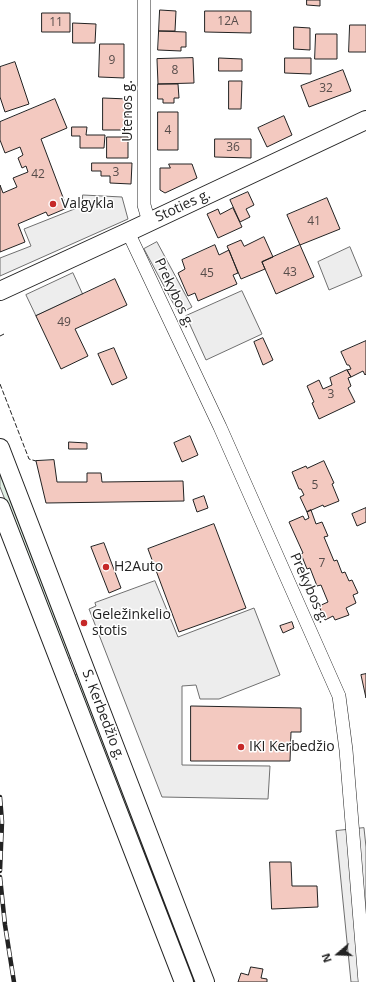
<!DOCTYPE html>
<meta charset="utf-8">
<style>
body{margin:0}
#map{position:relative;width:366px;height:982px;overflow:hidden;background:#fff;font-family:"Open Sans",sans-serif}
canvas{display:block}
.north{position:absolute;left:318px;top:934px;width:40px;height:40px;-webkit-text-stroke:3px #fff;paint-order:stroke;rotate:251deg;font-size:11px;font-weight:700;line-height:16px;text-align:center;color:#222}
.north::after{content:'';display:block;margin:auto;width:14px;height:18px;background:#222;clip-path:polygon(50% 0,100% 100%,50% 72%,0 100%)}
</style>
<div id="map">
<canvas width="366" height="982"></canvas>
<div class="north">N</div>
</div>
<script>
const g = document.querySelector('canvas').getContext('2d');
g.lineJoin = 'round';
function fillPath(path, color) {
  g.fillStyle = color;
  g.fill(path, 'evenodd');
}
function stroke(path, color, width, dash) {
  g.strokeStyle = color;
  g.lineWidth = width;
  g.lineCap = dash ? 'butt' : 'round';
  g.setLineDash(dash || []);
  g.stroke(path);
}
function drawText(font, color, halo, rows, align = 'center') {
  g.font = font + ' "Open Sans",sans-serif';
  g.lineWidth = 3;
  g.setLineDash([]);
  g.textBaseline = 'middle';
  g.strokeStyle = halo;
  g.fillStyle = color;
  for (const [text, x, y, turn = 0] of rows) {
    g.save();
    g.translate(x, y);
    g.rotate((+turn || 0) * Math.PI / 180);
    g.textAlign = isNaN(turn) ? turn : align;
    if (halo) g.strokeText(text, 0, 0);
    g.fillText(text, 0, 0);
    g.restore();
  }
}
const green = new Path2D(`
 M0 468 73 657 67 659 0 487Z
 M79 674 148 857 146 858 143 857 73 676Z
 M152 873H155L199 982H191L150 874Z`);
const parking = new Path2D(`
 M83 195 122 197 128 219 0 276V258L31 246 24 229 82 206Z
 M157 242 192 307 179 314 144 249Z
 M350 247 362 276 329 290 318 262Z
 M73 273 83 295 36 316 26 295Z
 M242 291 262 334 206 360 186 316Z
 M155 581 178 637 254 608 280 675 219 699H200L196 685 182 686V765L270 766 268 799 162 797 89 609 96 606 95 603Z
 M364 828 366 847V982H351L336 831Z`);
const building = new Path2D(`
 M307 0H320V6L307 5Z
 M160 10 176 11 175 31H159Z
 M205 11H251V33L205 32Z
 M42 13H70V32H42Z
 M73 23 96 24 95 43H73Z
 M350 25H366V52H349Z
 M294 27 310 28V50L294 49Z
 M159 31 186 32V47H181V51L158 50Z
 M316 34H337V59H315Z
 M100 44H124V78L99 77Z
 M193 58 194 83 158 84 157 59Z
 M219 58 242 59V71H219Z
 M285 58H311V74L285 73Z
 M15 62 29 104 5 112 0 97V67Z
 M343 70 351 91 309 107 301 86Z
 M229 81H242L241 109H229Z
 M158 84H178L179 98H174V103H163V99H158Z
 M103 98 128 99V130H103Z
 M55 99 67 128 41 139 67 208 48 216 46 212 18 224 25 242 0 252V185L3 193 17 187 13 178 28 172 26 166 22 168 18 158 23 155 20 147 5 153 0 140V122Z
 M158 112H178V150H158Z
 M284 116 292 135 267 147 258 128Z
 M72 127H87L86 135H105L104 148H80V136H72Z
 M107 137H128V158H107Z
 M215 139H251V158L215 157Z
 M92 163H132L131 184 110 183V176H101V171H92Z
 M169 164H192L197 178 165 193 160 190V168H170Z
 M248 192 254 205 246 209 250 217 240 222 230 200Z
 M327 198 340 229 300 245 287 215Z
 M233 208 242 227 218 238 207 214 218 209 220 214Z
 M264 237 273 257 262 262 265 269 241 279 227 246 241 240 244 246Z
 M215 245 219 255 229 250 238 273 233 275 237 284 198 301 195 293 188 296 178 273 185 269 182 260Z
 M300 245 314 277 276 294 262 262Z
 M115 279 127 305 75 329 88 356 61 369 36 316Z
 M263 338 273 360 263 365 254 342Z
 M366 341V374L365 375 363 371 351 377 347 370 351 369 349 365H347L341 352Z
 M114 348 127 378 112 385 98 354Z
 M347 370 351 377 348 378 351 386 348 388 355 402 319 419 312 403 314 402 307 386 319 380 323 389 332 385 330 378Z
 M190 436 198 455 182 462 174 443Z
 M69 442 87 443V449H69Z
 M54 460 57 482H87V473H101L102 482 183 481 184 501 46 503 36 461Z
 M324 461 334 483 332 484 339 501 324 507 323 505 307 512 300 497 304 495 301 489H299L292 472 306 466 307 468Z
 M204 496 208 508 197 512 193 500Z
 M366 508V522L357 526 352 514Z
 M311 510 316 524 322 522 328 536 324 537 334 561 337 560 342 573 345 572 349 581 352 580 358 593 353 595 356 603 346 608 349 615 335 620 333 616 325 620 319 606 328 602 321 585 317 586 310 568 307 569 301 554 303 553 289 522 303 516 305 520 309 518 307 512Z
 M214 524 246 608 179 632 148 549Z
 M104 543 121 588 109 593 91 547Z
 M292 622 294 628 283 633 280 626Z
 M366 674V698L361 675Z
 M191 706 301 708V732H291L290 761H191Z
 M270 862H291L292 886H317L318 907 272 909Z
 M251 967 263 969 261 978 267 979V982H238L241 973 248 975Z`);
const minor = new Path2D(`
 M144 0V205L149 222
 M128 232 220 427 339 696 346 750 365 982`);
const secondary = new Path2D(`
 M0 291 128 232 366 120
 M0 448 205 982
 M0 507 184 982`);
const rail = new Path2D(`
 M0 797 2 822 0 871
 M0 877 5 925 14 982`);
const fence = new Path2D(`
 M0 336 4 334
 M0 384 29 459 36 461`);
const markers = [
 [53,204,4,"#c62828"],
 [106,567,4,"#c62828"],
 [84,623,4,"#c62828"],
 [241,747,4,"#c62828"]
];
const numberNames = [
 ["12A",228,22],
 ["11",56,23],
 ["9",112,61],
 ["8",175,71],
 ["32",326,89],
 ["4",168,131],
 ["36",233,148],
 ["3",116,173],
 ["42",38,175],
 ["41",314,222],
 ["43",290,273],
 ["45",207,274],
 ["49",64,323],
 ["3",331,395],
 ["5",315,486],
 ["7",322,564]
];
const streetNames = [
 ["Utenos g.",128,111,-90],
 ["Stoties g.",183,206,-25],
 ["Prekybos g.",174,293,65],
 ["Prekybos g.",309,588,66],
 ["S. Kerbedžio g.",103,715,69]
];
const poiNames = [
 ["Valgykla",61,204],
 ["H2Auto",114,567],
 ["Geležinkelio",92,615],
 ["stotis",92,631],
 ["IKI Kerbedžio",249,747]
];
fillPath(green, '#e0efe3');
stroke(green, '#6f6f6f', 1);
fillPath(parking, '#ededed');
stroke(parking, '#6f6f6f', 1);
fillPath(building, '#f3c9c0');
stroke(building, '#222', 1);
stroke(minor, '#222', 14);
stroke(secondary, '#222', 20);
stroke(minor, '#fff', 13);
stroke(secondary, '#fff', 18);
stroke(rail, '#222', 4.5);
stroke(rail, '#fff', 3, [9]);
stroke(fence, '#222', 1, [5, 2]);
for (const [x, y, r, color] of markers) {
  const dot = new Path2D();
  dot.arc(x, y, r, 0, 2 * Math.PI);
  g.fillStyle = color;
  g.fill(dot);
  stroke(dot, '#fff', 1.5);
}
drawText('12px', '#564c4a', null, numberNames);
drawText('14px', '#222', '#fff', streetNames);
drawText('14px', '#222', '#fff', poiNames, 'left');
</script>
